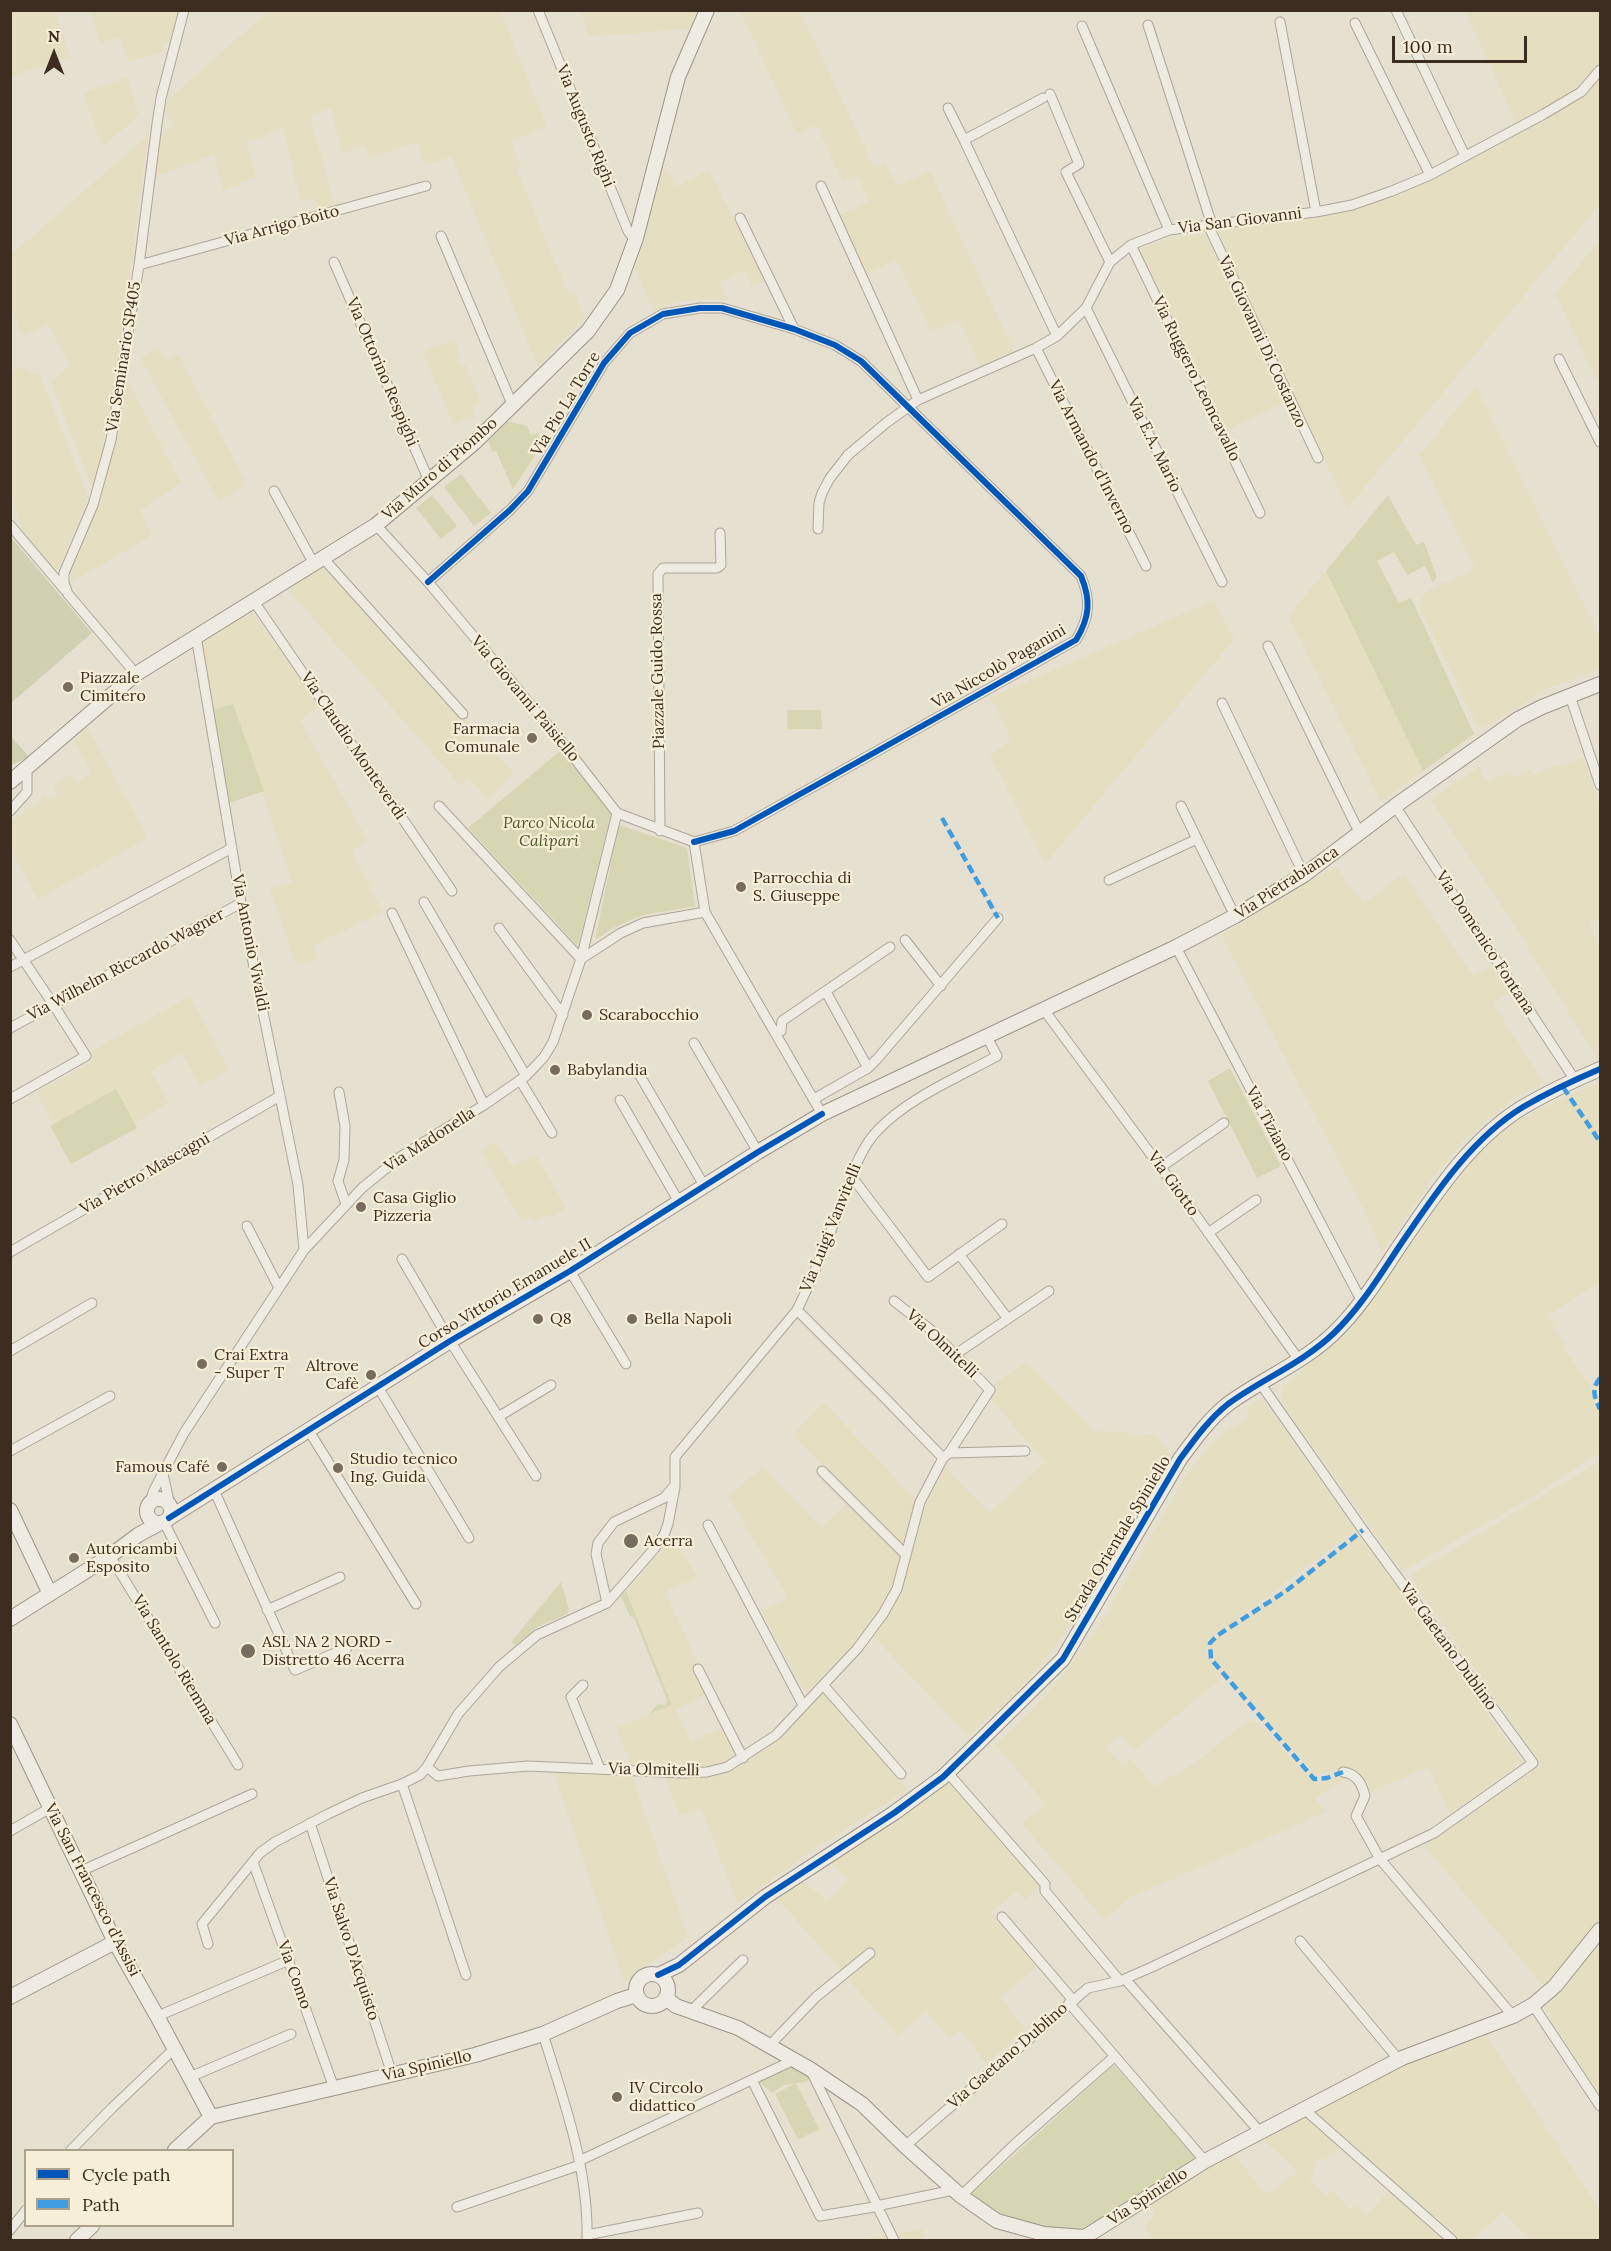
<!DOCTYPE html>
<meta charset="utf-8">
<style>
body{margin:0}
#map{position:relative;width:1611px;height:2251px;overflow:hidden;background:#e6e0d0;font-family:Lora,serif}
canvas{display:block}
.frame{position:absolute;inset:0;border:12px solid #3c2d20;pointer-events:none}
.legend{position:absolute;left:24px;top:2149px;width:210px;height:78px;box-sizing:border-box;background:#f7eed7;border:2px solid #aca18e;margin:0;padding:8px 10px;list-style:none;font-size:18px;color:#3c2d20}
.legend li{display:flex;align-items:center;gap:12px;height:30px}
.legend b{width:30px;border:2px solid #aca18e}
.north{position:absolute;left:24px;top:24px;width:60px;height:60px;-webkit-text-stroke:4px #f7eed7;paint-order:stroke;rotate:0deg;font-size:16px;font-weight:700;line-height:24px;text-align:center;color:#3c2d20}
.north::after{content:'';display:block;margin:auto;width:21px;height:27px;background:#3c2d20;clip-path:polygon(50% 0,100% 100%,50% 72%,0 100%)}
.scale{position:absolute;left:1392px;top:36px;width:135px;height:27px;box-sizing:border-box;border:3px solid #3c2d20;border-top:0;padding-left:8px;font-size:18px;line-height:21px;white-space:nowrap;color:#3c2d20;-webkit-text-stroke:4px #f7eed7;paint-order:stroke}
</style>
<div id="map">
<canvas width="1611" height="2251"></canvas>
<div class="frame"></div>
<ul class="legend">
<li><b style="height:8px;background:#0057b8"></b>Cycle path</li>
<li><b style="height:8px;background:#3f9de0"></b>Path</li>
</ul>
<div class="north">N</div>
<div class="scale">100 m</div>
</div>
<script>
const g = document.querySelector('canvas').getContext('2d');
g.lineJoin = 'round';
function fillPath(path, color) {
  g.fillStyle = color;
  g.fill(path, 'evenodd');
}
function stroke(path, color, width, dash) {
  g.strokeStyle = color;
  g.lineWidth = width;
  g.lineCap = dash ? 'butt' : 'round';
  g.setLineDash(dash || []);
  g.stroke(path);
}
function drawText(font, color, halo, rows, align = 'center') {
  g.font = font + ' Lora,serif';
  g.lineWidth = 4.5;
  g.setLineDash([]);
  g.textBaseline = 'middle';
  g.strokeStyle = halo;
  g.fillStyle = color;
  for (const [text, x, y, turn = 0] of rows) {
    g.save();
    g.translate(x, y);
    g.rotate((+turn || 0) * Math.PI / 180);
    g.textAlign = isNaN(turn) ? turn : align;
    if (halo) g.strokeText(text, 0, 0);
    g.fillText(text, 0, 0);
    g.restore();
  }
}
const farmland = new Path2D(`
 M10 11H54L71 57 11 76Z
 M89 11H180L170 43 162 44 164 51 128 62 120 37 101 43Z
 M269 11H501L547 126 511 141 521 165 516 168 568 293 574 291 585 318 538 366 451 157 424 165 417 142 370 158 365 146 342 153 331 108 310 117 335 206 317 211 313 198 300 201 283 128 247 142 256 177 223 191 214 154 155 177 160 137 174 125 164 111 168 99Z
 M581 11H699L692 29 588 36Z
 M740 11H800L874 167 885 162 897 186 930 171 1014 351 980 367 959 320 931 331 896 260 866 274 840 215 869 201 857 177 843 182 816 125 797 134Z
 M1465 11H1600V63L1579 88 1516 123Z
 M1600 76V204L1347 508 1295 398 1226 430 1139 250 1163 240 1326 215 1360 207 1414 187 1520 131Z
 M127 77 139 115 102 147 83 93Z
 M148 135 116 380 105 441 94 485 91 486 51 382 70 365 48 324 23 336 11 311V255Z
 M662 169 668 170 676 187 709 170 766 281 752 287 744 270 720 283 728 301 710 299 677 302 654 312 634 266 641 248Z
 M1600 240V387L1555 294Z
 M454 339 460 353V357L457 358 461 367 466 365 481 403 472 407 475 416 458 422 454 427 423 352Z
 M159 348 166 360 178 354 247 484 219 502 141 360 143 356Z
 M25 366 27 370 29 369 32 375 39 372 88 497 55 576 29 546 11 496V371Z
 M125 382 129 383 181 483 140 510 152 535 72 582 70 569 100 495 109 465Z
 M1476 386 1600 637V669L1536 693V696L1483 728 1478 727 1420 608 1422 597 1428 591 1446 581 1447 583 1475 569 1419 455Z
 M327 565 514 773 488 800 469 778 461 786 287 589Z
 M1326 571 1423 771 1381 802 1288 615Z
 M1214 600 1234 639 1045 864 990 755 1012 740 990 698Z
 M250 608 319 706 300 720 368 841 352 851 383 912 314 945 318 958 296 965 270 889 292 882 233 704 212 710 201 642Z
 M87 727 148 838 38 899 11 850V824L27 808 35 807 44 795 50 801 58 796 53 785 71 775 77 782 92 773 74 741Z
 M1583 757 1600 807V919L1589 923 1600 949V1059L1598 1060 1512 922 1430 799 1479 767 1487 782 1510 771 1513 778 1531 770 1534 775 1556 765 1557 768Z
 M1335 866 1364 903 1404 874 1473 976 1493 966 1509 992 1493 1003 1544 1083 1513 1099 1462 1142 1432 1179 1382 1252 1363 1208 1221 935Z
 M190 996 229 1070 200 1086 182 1053 151 1071 169 1103 134 1123 116 1090 53 1124 36 1093 92 1062 88 1053Z
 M1600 1081V1282L1547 1316 1566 1345 1563 1347 1587 1381 1600 1416V1453L1520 1504 1402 1571 1281 1402 1282 1387 1351 1330 1448 1192 1481 1152 1512 1125 1530 1114Z
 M497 1141 512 1166 536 1155 566 1208 552 1216 548 1214 533 1222 530 1217 522 1222 480 1151Z
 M1026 1362 1095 1431 1125 1432 1132 1436 1155 1434 1171 1453 1084 1604 1056 1645 1020 1688 969 1737 873 1636 899 1594 925 1508 943 1465 989 1513 1045 1462 989 1397 996 1391 994 1385Z
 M1262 1398 1356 1530 1208 1640 1205 1653 1221 1675 1220 1680 1134 1750 1120 1735 1107 1747 1122 1765 1131 1759 1155 1787 1168 1775 1172 1778 1202 1758 1245 1722 1250 1721 1261 1726 1312 1781 1324 1783 1336 1777H1347L1315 1798 1326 1812 1129 1898 1105 1920 1022 1824 1045 1803 995 1745 1019 1723 1064 1675 1105 1616 1189 1470 1230 1424 1234 1428 1250 1416 1246 1409Z
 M824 1403 919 1503 905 1545 904 1546 793 1435Z
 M1600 1461V1922L1545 1988 1424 1846 1539 1767 1540 1764 1410 1576Z
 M763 1467 821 1527 848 1503 900 1557 897 1576 887 1601 867 1631 806 1693 761 1611 788 1598 728 1496Z
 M1361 1534 1522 1762 1450 1814 1428 1767 1369 1793 1344 1768 1318 1774 1313 1772 1209 1655V1647L1213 1641Z
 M673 1537 675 1538 697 1577 665 1592 699 1665 693 1669 706 1695 676 1710 691 1741 722 1728 736 1756V1760L706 1769 632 1767 616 1728 672 1705 626 1591Z
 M824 1693 908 1789 817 1847 737 1904 701 1808 679 1816 665 1776 691 1777 733 1770 771 1743 821 1694Z
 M553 1770 631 1773 688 1937 624 1982Z
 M952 1780 1040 1886 1025 1899 1018 1891 991 1912 1037 1966 1001 1997 1025 2030 986 2064 960 2030 949 2039 926 2011 898 2036 777 1898 803 1880 826 1901 848 1880 830 1862 894 1822Z
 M1597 1947 1600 1953V2096L1544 2008 1554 2000 1553 1997Z
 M1487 2036 1600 2210V2240H1530L1503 2212 1472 2240H1456L1312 2113 1395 2069 1433 2051Z
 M1305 2116 1338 2143 1340 2147 1338 2152 1334 2155 1318 2161 1310 2181 1327 2196 1333 2190 1349 2210 1357 2205 1366 2215 1391 2189 1448 2240H1153L1145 2226 1156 2214 1150 2205 1190 2178 1234 2154 1265 2194 1298 2172 1263 2139Z
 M922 2229 925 2240H859Z`);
const green = new Path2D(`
 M506 421 527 426 531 435 538 433 543 443 513 489 496 451 492 452 488 439Z
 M461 474 491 513 474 526 444 487Z
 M432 495 457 526 441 539 416 508Z
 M1388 495 1416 545 1424 542 1437 577 1433 583 1425 566 1407 575 1394 552 1377 561 1399 603 1411 598 1474 734 1423 771 1326 571Z
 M233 704 264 791 229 803 212 710Z
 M787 710H821L822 729H787Z
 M561 750 611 814 578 946 468 828Z
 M619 825 687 848 695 906 643 915 613 928 595 940Z
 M1230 1068 1281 1166 1257 1178 1208 1081Z
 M116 1089 137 1128 71 1164 50 1126Z
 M561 1582 569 1610 567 1614 537 1627 516 1645 511 1642Z
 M626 1591 672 1705 649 1714 658 1704 665 1706 667 1700 634 1618 630 1616 621 1596Z
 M794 2063 807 2074 810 2081 796 2083 819 2129 798 2140 775 2094 796 2083 784 2085 772 2093 758 2081Z
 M1114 2065 1195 2157 1088 2230 1038 2226 996 2212 970 2195Z`);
const cemetery = new Path2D(`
 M10 536 92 633 11 703H10Z
 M10 735 29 757 11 765H10Z`);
const street = new Path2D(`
 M538 10 628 231 631 235H637
 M1396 10 1465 156
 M1280 22 1316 212
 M1355 23 1430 175
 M1148 25 1212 225
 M1082 26 1169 230
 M1050 94 1079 164 1066 172 1110 262
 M1043 98 964 140 1057 336
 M948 108 964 140
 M821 186 918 400
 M740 218 794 329
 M1208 225 1318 458
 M441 236 512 404
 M1131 245 1260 513
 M334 262 429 481
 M139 265 426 186
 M1086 308 1222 582
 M1036 348 1146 566
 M1559 359 1600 442
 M274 491 314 564
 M10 525 65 590
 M376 525 428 582 561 741 617 813 694 842
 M818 529 819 503 822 493 830 478 848 455 886 423 918 400 1036 348 1057 336 1086 308 1110 262 1131 245 1169 230 1316 212 1352 205 1392 191 1430 175 1544 114 1581 92 1600 70
 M323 558 463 714
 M428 582 510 510 528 491 604 363 630 333 663 314 700 308H722L794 329 835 345 861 361 1081 576C1091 600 1090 617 1076 640L734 831 694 842
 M253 600 452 891
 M196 636 241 903 298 1185 304 1250
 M1268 646 1360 834
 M136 674 68 594 64 583V573L93 505 111 440 139 265 157 124 161 98 184 10
 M1570 696 1600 785
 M1222 703 1304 875
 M439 806 581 959
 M1181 806 1197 839
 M1395 806 1575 1080
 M10 811 27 792V767
 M660 831 658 574 663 568H717L721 565 720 533
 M694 842 705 912 822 1114
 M1109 880 1197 839 1235 916
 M424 902 526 1076
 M392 913 484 1105
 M499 928 563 1015
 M10 940 53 1004 86 1056 10 1099
 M905 940 941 986
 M1176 947 1362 1302
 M581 959 621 933 643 923 705 912
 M10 967 232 848
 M826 992 868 1068
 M1044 1010 1190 1207 1299 1360
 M10 1028 241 903
 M776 1034 781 1031 782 1021 890 947
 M694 1043 758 1152
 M639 1074 705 1187
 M520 1080 552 1133
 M339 1092 345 1126 344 1160 338 1181 346 1204
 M814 1099 868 1068 877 1059 998 918
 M620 1100 679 1202
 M1161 1167 1224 1123
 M852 1177 928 1277 1002 1224
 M247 1226 279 1288
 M1208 1233 1256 1200
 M10 1252 280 1096
 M959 1254 1008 1319
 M402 1259 450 1341 536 1476
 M570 1271 626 1364
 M797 1310 885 1398 943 1458
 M10 1351 92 1303
 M956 1354 1049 1291
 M378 1387 469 1538
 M498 1417 551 1385
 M309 1431 416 1604
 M10 1451 110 1396
 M949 1453 1025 1451
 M822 1471 905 1554
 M163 1474 170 1506
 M214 1490 295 1670 347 1648
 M149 1505 154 1490 184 1433 304 1250 362 1188 400 1157 484 1105 526 1076 544 1057 553 1042 581 959 617 813
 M164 1522 215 1623
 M708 1525 803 1705
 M110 1556 238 1765
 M607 1603 596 1554 598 1543 614 1522 664 1498 675 1485V1457L797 1310C814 1276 827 1241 841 1205 851 1180 858 1151 877 1131 908 1098 957 1078 997 1056L987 1037
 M267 1610 340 1577
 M698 1669 743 1758
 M583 1685 571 1697 600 1769
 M824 1686 901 1774
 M427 1767 438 1776 469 1771 528 1766 684 1773 707 1772 727 1767 776 1735 857 1649 883 1614 897 1589 920 1502 943 1458 949 1453 990 1390 931 1330 894 1301
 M1343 1772C1357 1774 1362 1784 1365 1796L1356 1816 1380 1859 1513 2016
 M948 1773 1045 1884V1891L1120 1981
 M402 1784 466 1975
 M310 1823 392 2074
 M10 1831 50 1808
 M253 1862 334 2088
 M81 1871 252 1794
 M1002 1917 1073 2000
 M1300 1941 1399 2060
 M208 1944 202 1924 260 1853 275 1842 328 1814 362 1798 402 1784 420 1775 427 1767 458 1714 499 1667 537 1635 607 1603 654 1549 664 1535 668 1524 675 1487
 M1125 1979 1260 2132
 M1069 2003 1205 2161
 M1533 2005 1600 2106
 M691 2011 743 1960
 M158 2016 289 1960
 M543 2034C564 2101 589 2170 587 2240
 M769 2046 816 1997 870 1953
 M811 2071 876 2203
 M190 2077 291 2034
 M752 2080 820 2216 874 2207
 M1304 2109 1452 2240
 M905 2146 1088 1988 1120 1981 1152 1967 1434 1833 1533 1763 1363 1530 1260 1383
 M71 2150 112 2108 175 2048
 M579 2161 794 2060
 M961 2196 1015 2144 1114 2057
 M881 2205 954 2190
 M457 2207 580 2165
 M879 2210 894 2240
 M10 2230 26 2210
 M587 2235 698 2213`);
const secondary = new Path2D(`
 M10 782 136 674 376 525 474 443 588 331 617 290 636 238 678 77 707 10
 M147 1511a12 12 0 1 1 24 0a12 12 0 1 1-24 0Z
 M10 1510 50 1594
 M169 1518 450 1341 570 1271 758 1152 822 1114 1176 947 1235 916 1304 875 1395 806 1518 719 1542 707 1600 684
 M10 1619 110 1556 138 1535 160 1523
 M10 1724 115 1942 157 2016 211 2117
 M636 1990a16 16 0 1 1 32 0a16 16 0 1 1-32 0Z
 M658 1975 679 1965 765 1897 894 1813 943 1777 980 1741 1063 1659 1180 1459C1194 1440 1209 1419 1228 1404 1262 1379 1303 1363 1334 1333 1364 1304 1384 1268 1407 1235 1439 1188 1474 1137 1523 1107 1547 1093 1574 1080 1600 1069
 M10 1997 115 1942
 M666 1998 676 2006 738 2028 810 2069 862 2104 905 2146 961 2196 997 2221 1044 2234 1085 2237 1205 2161 1402 2058 1513 2016 1533 2005 1555 1986 1600 1930
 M175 2150 211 2117 475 2055 543 2034 617 2001 636 1995
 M77 2240 92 2226`);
const quiet = new Path2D(`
 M942 818 998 918
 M1563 1087 1600 1142
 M1600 1378C1591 1389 1594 1397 1600 1409
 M1343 1772 1327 1778 1314 1779 1211 1659 1210 1643 1218 1635 1286 1591 1363 1530`);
const cycleway = new Path2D(`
 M428 582 510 510 528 491 604 363 630 333 663 314 700 308H722L794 329 835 345 861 361 1081 576C1091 600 1090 617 1076 640L734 831 694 842
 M169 1518 450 1341 570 1271 758 1152 822 1114
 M658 1975 679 1965 765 1897 894 1813 943 1777 980 1741 1063 1659 1180 1459C1194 1440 1209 1419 1228 1404 1262 1379 1303 1363 1334 1333 1364 1304 1384 1268 1407 1235 1439 1188 1474 1137 1523 1107 1547 1093 1574 1080 1600 1069`);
const markers = [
 [68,687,6,"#786c5e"],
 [532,738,6,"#786c5e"],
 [741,887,6,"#786c5e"],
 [587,1015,6,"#786c5e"],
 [555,1070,6,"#786c5e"],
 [361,1207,6,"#786c5e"],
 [538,1319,6,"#786c5e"],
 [632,1319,6,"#786c5e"],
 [202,1364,6,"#786c5e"],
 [371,1375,6,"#786c5e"],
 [222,1467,6,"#786c5e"],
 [338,1468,6,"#786c5e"],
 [631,1541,8,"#786c5e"],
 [74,1558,6,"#786c5e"],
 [248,1651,8,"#786c5e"],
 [617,2097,6,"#786c5e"]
];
const streetNames = [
 ["Via Augusto Righi",585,126,68],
 ["Via San Giovanni",1240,221,-7],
 ["Via Arrigo Boito",282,226,-15],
 ["Via Giovanni Di Costanzo",1262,342,65],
 ["Via Seminario SP405",124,357,-81],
 ["Via Ottorino Respighi",382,372,67],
 ["Via Ruggero Leoncavallo",1196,379,64],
 ["Via Pio La Torre",566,404,-59],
 ["Via E.A. Mario",1154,445,64],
 ["Via Armando d'Inverno",1091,457,63],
 ["Via Muro di Piombo",440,469,-41],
 ["Via Niccolò Paganini",999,667,-30],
 ["Piazzale Guido Rossa",658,671,-91],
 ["Via Giovanni Paisiello",525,699,50],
 ["Via Claudio Monteverdi",353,746,56],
 ["Via Pietrabianca",1287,883,-33],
 ["Via Antonio Vivaldi",250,943,79],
 ["Via Domenico Fontana",1485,943,57],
 ["Via Wilhelm Riccardo Wagner",126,965,-28],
 ["Via Tiziano",1269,1124,62],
 ["Via Madonella",430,1140,-33],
 ["Via Pietro Mascagni",145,1174,-30],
 ["Via Giotto",1173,1184,54],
 ["Via Luigi Vanvitelli",831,1228,-68],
 ["Corso Vittorio Emanuele II",505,1294,-31],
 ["Via Olmitelli",942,1344,43],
 ["Strada Orientale Spiniello",1118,1539,-59],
 ["Via Gaetano Dublino",1448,1647,54],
 ["Via Santolo Riemma",174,1660,59],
 ["Via Olmitelli",654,1770,1],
 ["Via San Francesco d'Assisi",92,1890,63],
 ["Via Salvo D'Acquisto",351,1949,72],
 ["Via Como",294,1975,70],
 ["Via Gaetano Dublino",1008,2056,-41],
 ["Via Spiniello",427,2066,-13],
 ["Via Spiniello",1148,2197,-33]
];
const poiNames = [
 ["Piazzale",80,678],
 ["Cimitero",80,696],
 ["Farmacia",520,729,"right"],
 ["Comunale",520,747,"right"],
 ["Parrocchia di",753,878],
 ["S. Giuseppe",753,896],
 ["Scarabocchio",599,1015],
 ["Babylandia",567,1070],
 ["Casa Giglio",373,1198],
 ["Pizzeria",373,1216],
 ["Q8",550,1319],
 ["Bella Napoli",644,1319],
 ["Crai Extra",214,1355],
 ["- Super T",214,1373],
 ["Altrove",359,1366,"right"],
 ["Cafè",359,1384,"right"],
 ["Studio tecnico",350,1459],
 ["Ing. Guida",350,1477],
 ["Famous Café",210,1467,"right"],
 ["Acerra",644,1541],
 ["Autoricambi",86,1549],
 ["Esposito",86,1567],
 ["ASL NA 2 NORD -",262,1642],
 ["Distretto 46 Acerra",262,1660],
 ["IV Circolo",629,2088],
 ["didattico",629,2106]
];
const parkNames = [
 ["Parco Nicola",549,823],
 ["Calipari",549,841]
];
fillPath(farmland, '#e5dec1');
fillPath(green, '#d6d6b2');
fillPath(cemetery, '#d0d0b2');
stroke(street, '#aca599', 11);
stroke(secondary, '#9c9488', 16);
stroke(street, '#eeebe2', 9);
stroke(secondary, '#eeebe2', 14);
stroke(quiet, '#3f9de0', 4.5, [9, 4.5]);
stroke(cycleway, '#0057b8', 6);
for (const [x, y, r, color] of markers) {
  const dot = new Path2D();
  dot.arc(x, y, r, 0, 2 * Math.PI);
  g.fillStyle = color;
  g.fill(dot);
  stroke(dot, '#f7eed7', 2);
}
drawText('16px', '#3c2d20', '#f7eed7', streetNames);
drawText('16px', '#3c2d20', '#f7eed7', poiNames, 'left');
drawText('italic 16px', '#4c5926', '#f7eed7', parkNames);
</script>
